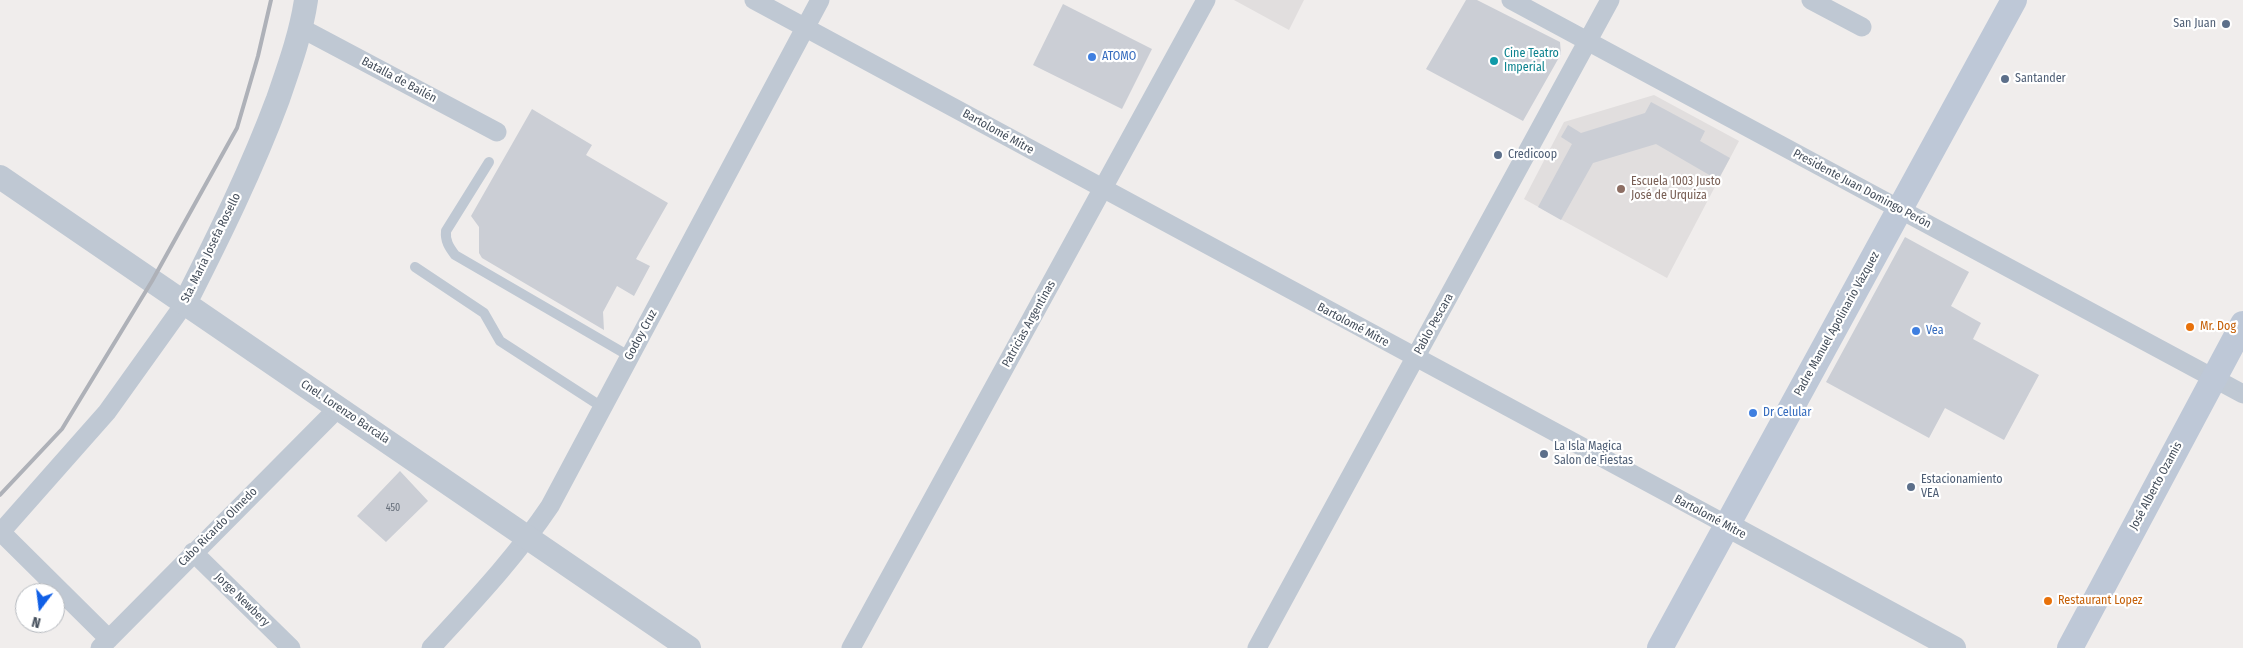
<!DOCTYPE html>
<meta charset="utf-8">
<style>
body{margin:0}
#map{position:relative;width:2243px;height:648px;overflow:hidden;background:#f0edec;font-family:"Fira Sans Condensed",sans-serif}
canvas{display:block}
.north{position:absolute;left:15px;top:583px;width:50px;height:50px;box-sizing:border-box;background:#fff;border:1px solid #b4b8bd;border-radius:50%;rotate:195deg;font-size:14px;font-weight:700;line-height:20px;text-align:center;color:#444e5b}
.north::after{content:'';display:block;margin:auto;width:18px;height:22px;background:#105fe6;clip-path:polygon(50% 0,100% 100%,50% 72%,0 100%)}
</style>
<div id="map">
<canvas width="2243" height="648"></canvas>
<div class="north">N</div>
</div>
<script>
const g = document.querySelector('canvas').getContext('2d');
g.lineJoin = 'round';
function fillPath(path, color) {
  g.fillStyle = color;
  g.fill(path, 'evenodd');
}
function stroke(path, color, width, dash) {
  g.strokeStyle = color;
  g.lineWidth = width;
  g.lineCap = dash ? 'butt' : 'round';
  g.setLineDash(dash || []);
  g.stroke(path);
}
function drawText(font, color, halo, rows, align = 'center') {
  g.font = font + ' "Fira Sans Condensed",sans-serif';
  g.lineWidth = 4.5;
  g.setLineDash([]);
  g.textBaseline = 'middle';
  g.strokeStyle = halo;
  g.fillStyle = color;
  for (const [text, x, y, turn = 0] of rows) {
    g.save();
    g.translate(x, y);
    g.rotate((+turn || 0) * Math.PI / 180);
    g.textAlign = isNaN(turn) ? turn : align;
    if (halo) g.strokeText(text, 0, 0);
    g.fillText(text, 0, 0);
    g.restore();
  }
}
const education = new Path2D(`
 M1234 0H1304L1289 30Z
 M1654 95 1739 141 1667 278 1524 199 1564 122Z`);
const building = new Path2D(`
 M1466 0H1477L1560 42 1561 54 1523 121 1426 69Z
 M1063 4 1152 49 1122 109 1033 65Z
 M1651 102 1705 131 1700 141 1730 158 1718 180 1656 144 1593 163 1561 220 1538 207 1572 144 1561 137 1568 125 1581 133 1645 113Z
 M532 109 592 145 586 155 668 203 636 259 650 266 634 296 617 286 603 312 604 330 482 258 479 253V227L471 216Z
 M1905 237 1969 272 1951 306 1981 323 1973 339 2039 375 2004 440 1945 408 1929 438 1826 382Z
 M400 471 428 501 386 542 357 516Z`);
const service = new Path2D(`
 M489 162 446 231C445 241 449 247 455 255L629 356
 M415 267 484 313 500 341 602 407`);
const minor = new Path2D(`
 M754 0 1727 525
 M1511 0 2243 394
 M1811 0 1862 27
 M301 28 497 132
 M1 532 109 639
 M0 533 107 412 185 303
 M193 552 291 648
 M100 648 338 408
 M431 648C473 602 515 558 550 506L820 0
 M851 648 1206 0
 M1257 648 1610 0`);
const tertiary = new Path2D(`
 M0 177 689 648
 M185 303C219 236 252 169 278 99 289 67 301 34 306 0
 M1727 525 1954 648`);
const secondary = new Path2D(`
 M1660 648 2014 0
 M2070 648 2243 324`);
const rail = new Path2D(`
 M0 495 62 429 152 281 237 128 258 56 271 0`);
const markers = [
 [2226,24,5,"#5c6f8a"],
 [1092,57,5,"#3f7fe0"],
 [1494,61,5,"#0f9aa8"],
 [2005,79,5,"#5c6f8a"],
 [1498,155,5,"#5c6f8a"],
 [1621,189,5,"#8d6e63"],
 [2190,327,5,"#e8710a"],
 [1916,331,5,"#3f7fe0"],
 [1753,413,5,"#3f7fe0"],
 [1544,454,5,"#5c6f8a"],
 [1911,487,5,"#5c6f8a"],
 [2048,601,5,"#e8710a"]
];
const numberNames = [
 ["450",393,508]
];
const serviceNames = [
 ["San Juan",2216,24,"right"],
 ["Santander",2015,79],
 ["Credicoop",1508,155],
 ["La Isla Magica",1554,447],
 ["Salon de Fiestas",1554,461],
 ["Estacionamiento",1921,480],
 ["VEA",1921,494]
];
const cultureNames = [
 ["Cine Teatro",1504,54],
 ["Imperial",1504,68]
];
const shopNames = [
 ["ATOMO",1102,57],
 ["Vea",1926,331],
 ["Dr Celular",1763,413]
];
const streetNames = [
 ["Batalla de Bailén",399,80,28],
 ["Bartolomé Mitre",998,132,29],
 ["Presidente Juan Domingo Perón",1862,189,28],
 ["Sta. María Josefa Rosello",211,248,-64],
 ["Patricias Argentinas",1029,324,-61],
 ["Pablo Pescara",1434,324,-61],
 ["Padre Manuel Apolinario Vázquez",1837,324,-61],
 ["Bartolomé Mitre",1353,325,28],
 ["Godoy Cruz",641,335,-62],
 ["Cnel. Lorenzo Barcala",345,412,34],
 ["José Alberto Ozamis",2156,486,-62],
 ["Bartolomé Mitre",1710,517,28],
 ["Cabo Ricardo Olmedo",218,527,-45],
 ["Jorge Newbery",242,600,44]
];
const educationNames = [
 ["Escuela 1003 Justo",1631,182],
 ["José de Urquiza",1631,196]
];
const foodNames = [
 ["Mr. Dog",2200,327],
 ["Restaurant Lopez",2058,601]
];
fillPath(education, '#e1dede');
fillPath(building, '#cbced5');
stroke(service, '#bfc8d3', 10);
stroke(minor, '#bfc8d3', 19);
stroke(tertiary, '#bfc8d3', 24);
stroke(secondary, '#bec8d7', 26);
stroke(rail, '#aeb1b8', 4);
for (const [x, y, r, color] of markers) {
  const dot = new Path2D();
  dot.arc(x, y, r, 0, 2 * Math.PI);
  g.fillStyle = color;
  g.fill(dot);
  stroke(dot, '#fff', 2);
}
drawText('10px', '#666e7a', null, numberNames);
drawText('12px', '#4e5e75', '#fff', serviceNames, 'left');
drawText('12px', '#0d838f', '#fff', cultureNames, 'left');
drawText('12px', '#366cbe', '#fff', shopNames, 'left');
drawText('12px', '#444e5b', '#fff', streetNames);
drawText('12px', '#785e54', '#fff', educationNames, 'left');
drawText('12px', '#c56008', '#fff', foodNames, 'left');
</script>
